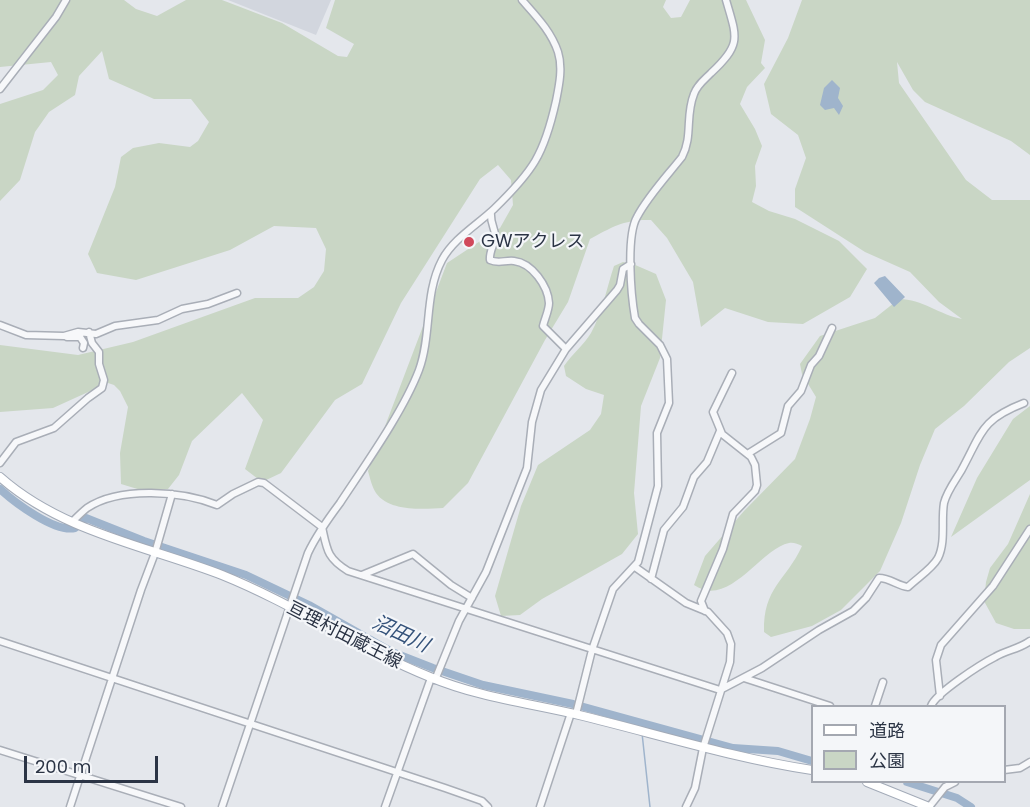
<!DOCTYPE html>
<meta charset="utf-8">
<style>
body{margin:0}
#map{position:relative;width:1030px;height:807px;overflow:hidden;background:#e4e7ec;font-family:Poppins,"Noto Sans JP",sans-serif}
canvas{display:block}
.legend{position:absolute;left:811px;top:705px;width:195px;height:78px;box-sizing:border-box;background:#f4f6f9;border:2px solid #a4a8b1;margin:0;padding:8px 10px;list-style:none;font-size:18px;color:#2b3445}
.legend li{display:flex;align-items:center;gap:12px;height:30px}
.legend b{width:30px;border:2px solid #a4a8b1}
.scale{position:absolute;left:24px;top:756px;width:134px;height:27px;box-sizing:border-box;border:3px solid #2b3445;border-top:0;padding-left:8px;font-size:18px;line-height:21px;white-space:nowrap;color:#2b3445;-webkit-text-stroke:4px #f4f6f9;paint-order:stroke}
</style>
<div id="map">
<canvas width="1030" height="807"></canvas>
<ul class="legend">
<li><b style="height:8px;background:#fff"></b>道路</li>
<li><b style="height:16px;background:#c9d6c5"></b>公園</li>
</ul>
<div class="scale">200 m</div>
</div>
<script>
const g = document.querySelector('canvas').getContext('2d');
g.lineJoin = 'round';
function fillPath(path, color) {
  g.fillStyle = color;
  g.fill(path, 'evenodd');
}
function stroke(path, color, width, dash) {
  g.strokeStyle = color;
  g.lineWidth = width;
  g.lineCap = dash ? 'butt' : 'round';
  g.setLineDash(dash || []);
  g.stroke(path);
}
function drawText(font, color, halo, rows, align = 'center') {
  g.font = font + ' Poppins,"Noto Sans JP",sans-serif';
  g.lineWidth = 4.5;
  g.setLineDash([]);
  g.textBaseline = 'middle';
  g.strokeStyle = halo;
  g.fillStyle = color;
  for (const [text, x, y, turn = 0] of rows) {
    g.save();
    g.translate(x, y);
    g.rotate((+turn || 0) * Math.PI / 180);
    g.textAlign = isNaN(turn) ? turn : align;
    if (halo) g.strokeText(text, 0, 0);
    g.fillText(text, 0, 0);
    g.restore();
  }
}
const built = new Path2D(`
 M228 0H331L316 35Z`);
const green = new Path2D(`
 M0 0H124L136 9 157 16 186 0H222L282 23 338 56 347 57 354 44 326 28 335 0H666L663 7 671 18 681 17 690 0H746L765 40 761 63 765 68 747 87 740 104 755 129 762 146 755 166 756 186 752 202 769 211 795 219 839 241 867 269 850 297 803 324 768 322 725 308 701 327 693 282 667 238 651 220C625 219 612 227 590 239L568 302 545 340 468 483 443 508C424 509 389 512 376 493 372 487 370 478 368 471L447 263 500 228 513 205 511 180 498 165 480 179 401 303 362 384 335 400 281 473 262 482 245 469 263 420 242 393 192 441 179 475 168 489 144 491 121 484 120 453 128 407 120 391 114 385 108 383 53 408 0 412V345L78 355 133 342 255 298H298L314 287 324 271 326 249 316 228 274 226 230 250 136 280 97 273 88 254 115 187 121 157 133 148 159 143 190 147 198 141 209 122 191 99H154L109 79 102 51 79 76 75 95 49 112 35 132 20 180 0 201V104L43 90 58 75 51 62 0 67Z
 M802 0H1030V155L1011 141 925 102 913 90 897 62 899 83 966 180 992 200H1030V348L1009 362 964 406 935 429 920 465 901 523 880 571 841 610 812 626 771 637 764 632C763 587 786 581 802 546 798 544 793 542 789 543 760 549 729 609 694 585L705 556 744 511 795 459 810 419 816 397 802 374 800 364 820 336 875 318 899 299C922 299 940 315 962 319L939 302 910 272 865 252 795 207V189L806 158 798 135 771 114 764 84 788 38Z
 M623 262 633 264 656 274 666 300 660 358 641 406 634 493 638 534 622 554 542 599 520 615 501 616 495 596 521 506 538 465 590 430 601 414 604 395 586 389 566 376 564 366C572 354 584 345 591 333 602 313 607 287 614 266Z
 M1030 406V480L951 537 977 478 1013 419Z
 M1030 494V629H1014L996 623 984 601 986 582 990 568 1008 544Z`);
const water = new Path2D(`
 M832 80 840 88 838 98 843 106 839 115 834 108 825 110 820 105 824 88Z
 M885 276 905 297 894 307 874 283 879 278Z`);
const stream = new Path2D(`
 M642 723V729
 M642 733 650 807`);
const river = new Path2D(`
 M0 489C14 502 55 533 75 528L86 518 144 541 246 575 309 605 392 652 433 668 483 685 573 704 733 748 778 751 812 761
 M907 782 957 798 971 807`);
const minor = new Path2D(`
 M0 89 56 17 66 0
 M491 212C490 224 495 227 495 236 495 244 489 251 490 260 498 264 505 260 514 261 532 263 548 286 549 303 549 310 545 318 543 326L566 349
 M0 325 26 335 64 336 78 332 96 334 115 326 158 320 182 309 208 304 237 293
 M67 337H80L84 343 83 348
 M749 453 781 433 788 406 801 391 811 365 819 356 832 328
 M0 463 16 442 54 428 88 398 102 388 104 380 99 364V352L92 343 89 332
 M73 521C77 517 82 512 87 508 120 486 182 491 217 505L233 494 258 482 264 483 322 527C327 550 327 558 348 571L720 690 762 668 819 630 853 611 866 598 879 578C890 578 898 586 908 587 917 578 932 569 938 558 946 542 941 520 944 503 947 491 955 481 961 471 982 433 980 420 1024 403
 M635 567 686 603 708 612 727 633 731 644 730 662 703 748 695 788 686 807
 M362 575 413 554 451 585 472 598
 M651 579 664 530 683 507 694 477 707 462 720 431
 M705 611 701 601 723 549 733 514 755 491 757 485 755 465 751 457 722 434 713 412 732 373
 M0 641 445 788 482 801 488 807
 M744 678 830 706
 M435 680 459 621 486 572 527 468 532 422 541 390 566 349 617 290 620 285 623 269 631 264
 M940 696 936 660 941 645 993 586 1030 529
 M875 706 883 682
 M931 706C936 693 981 664 995 657 1007 650 1019 649 1030 641
 M576 714 592 650 613 589 638 562 658 486 657 433 669 403 667 359 660 345 639 324 635 318C631 295 626 236 637 217 648 196 667 176 682 157 693 136 685 116 694 94 697 85 704 80 711 73 742 44 737 38 726 0
 M0 750 181 807
 M1004 770 1020 768 1030 762
 M70 807 141 590 155 553 172 494
 M222 807 308 553C317 534 328 519 340 503 365 465 403 412 419 370 432 334 424 294 442 260 453 239 477 225 494 209 533 171 544 155 556 101 559 86 563 68 558 52 551 31 536 16 522 0
 M385 807 431 678
 M540 807 571 713
 M929 807 945 787 955 782`);
const major = new Path2D(`
 M0 477C62 532 147 546 222 575 294 604 358 648 430 677 478 697 528 703 579 715 657 734 733 758 812 770
 M867 782 929 807`);
const markers = [
 [469,242,6,"#d1495b"]
];
const poiNames = [
 ["GWアクレス",481,242]
];
const streetNames = [
 ["亘理村田蔵王線",344,636,27]
];
const waterNames = [
 ["沼田川",400,635,25]
];
fillPath(built, '#d2d6de');
fillPath(green, '#c9d6c5');
fillPath(water, '#9fb4cc');
stroke(stream, '#9fb4cc', 1.5);
stroke(river, '#9fb4cc', 8);
stroke(minor, '#a9aeb7', 9);
stroke(major, '#a3abb8', 10);
stroke(minor, '#f7f8fa', 6);
stroke(major, '#fff', 8);
for (const [x, y, r, color] of markers) {
  const dot = new Path2D();
  dot.arc(x, y, r, 0, 2 * Math.PI);
  g.fillStyle = color;
  g.fill(dot);
  stroke(dot, '#f4f6f9', 2);
}
drawText('18px', '#2b3445', '#f4f6f9', poiNames, 'left');
drawText('18px', '#2b3445', '#f4f6f9', streetNames);
drawText('italic 20px', '#34527a', '#f4f6f9', waterNames);
</script>
